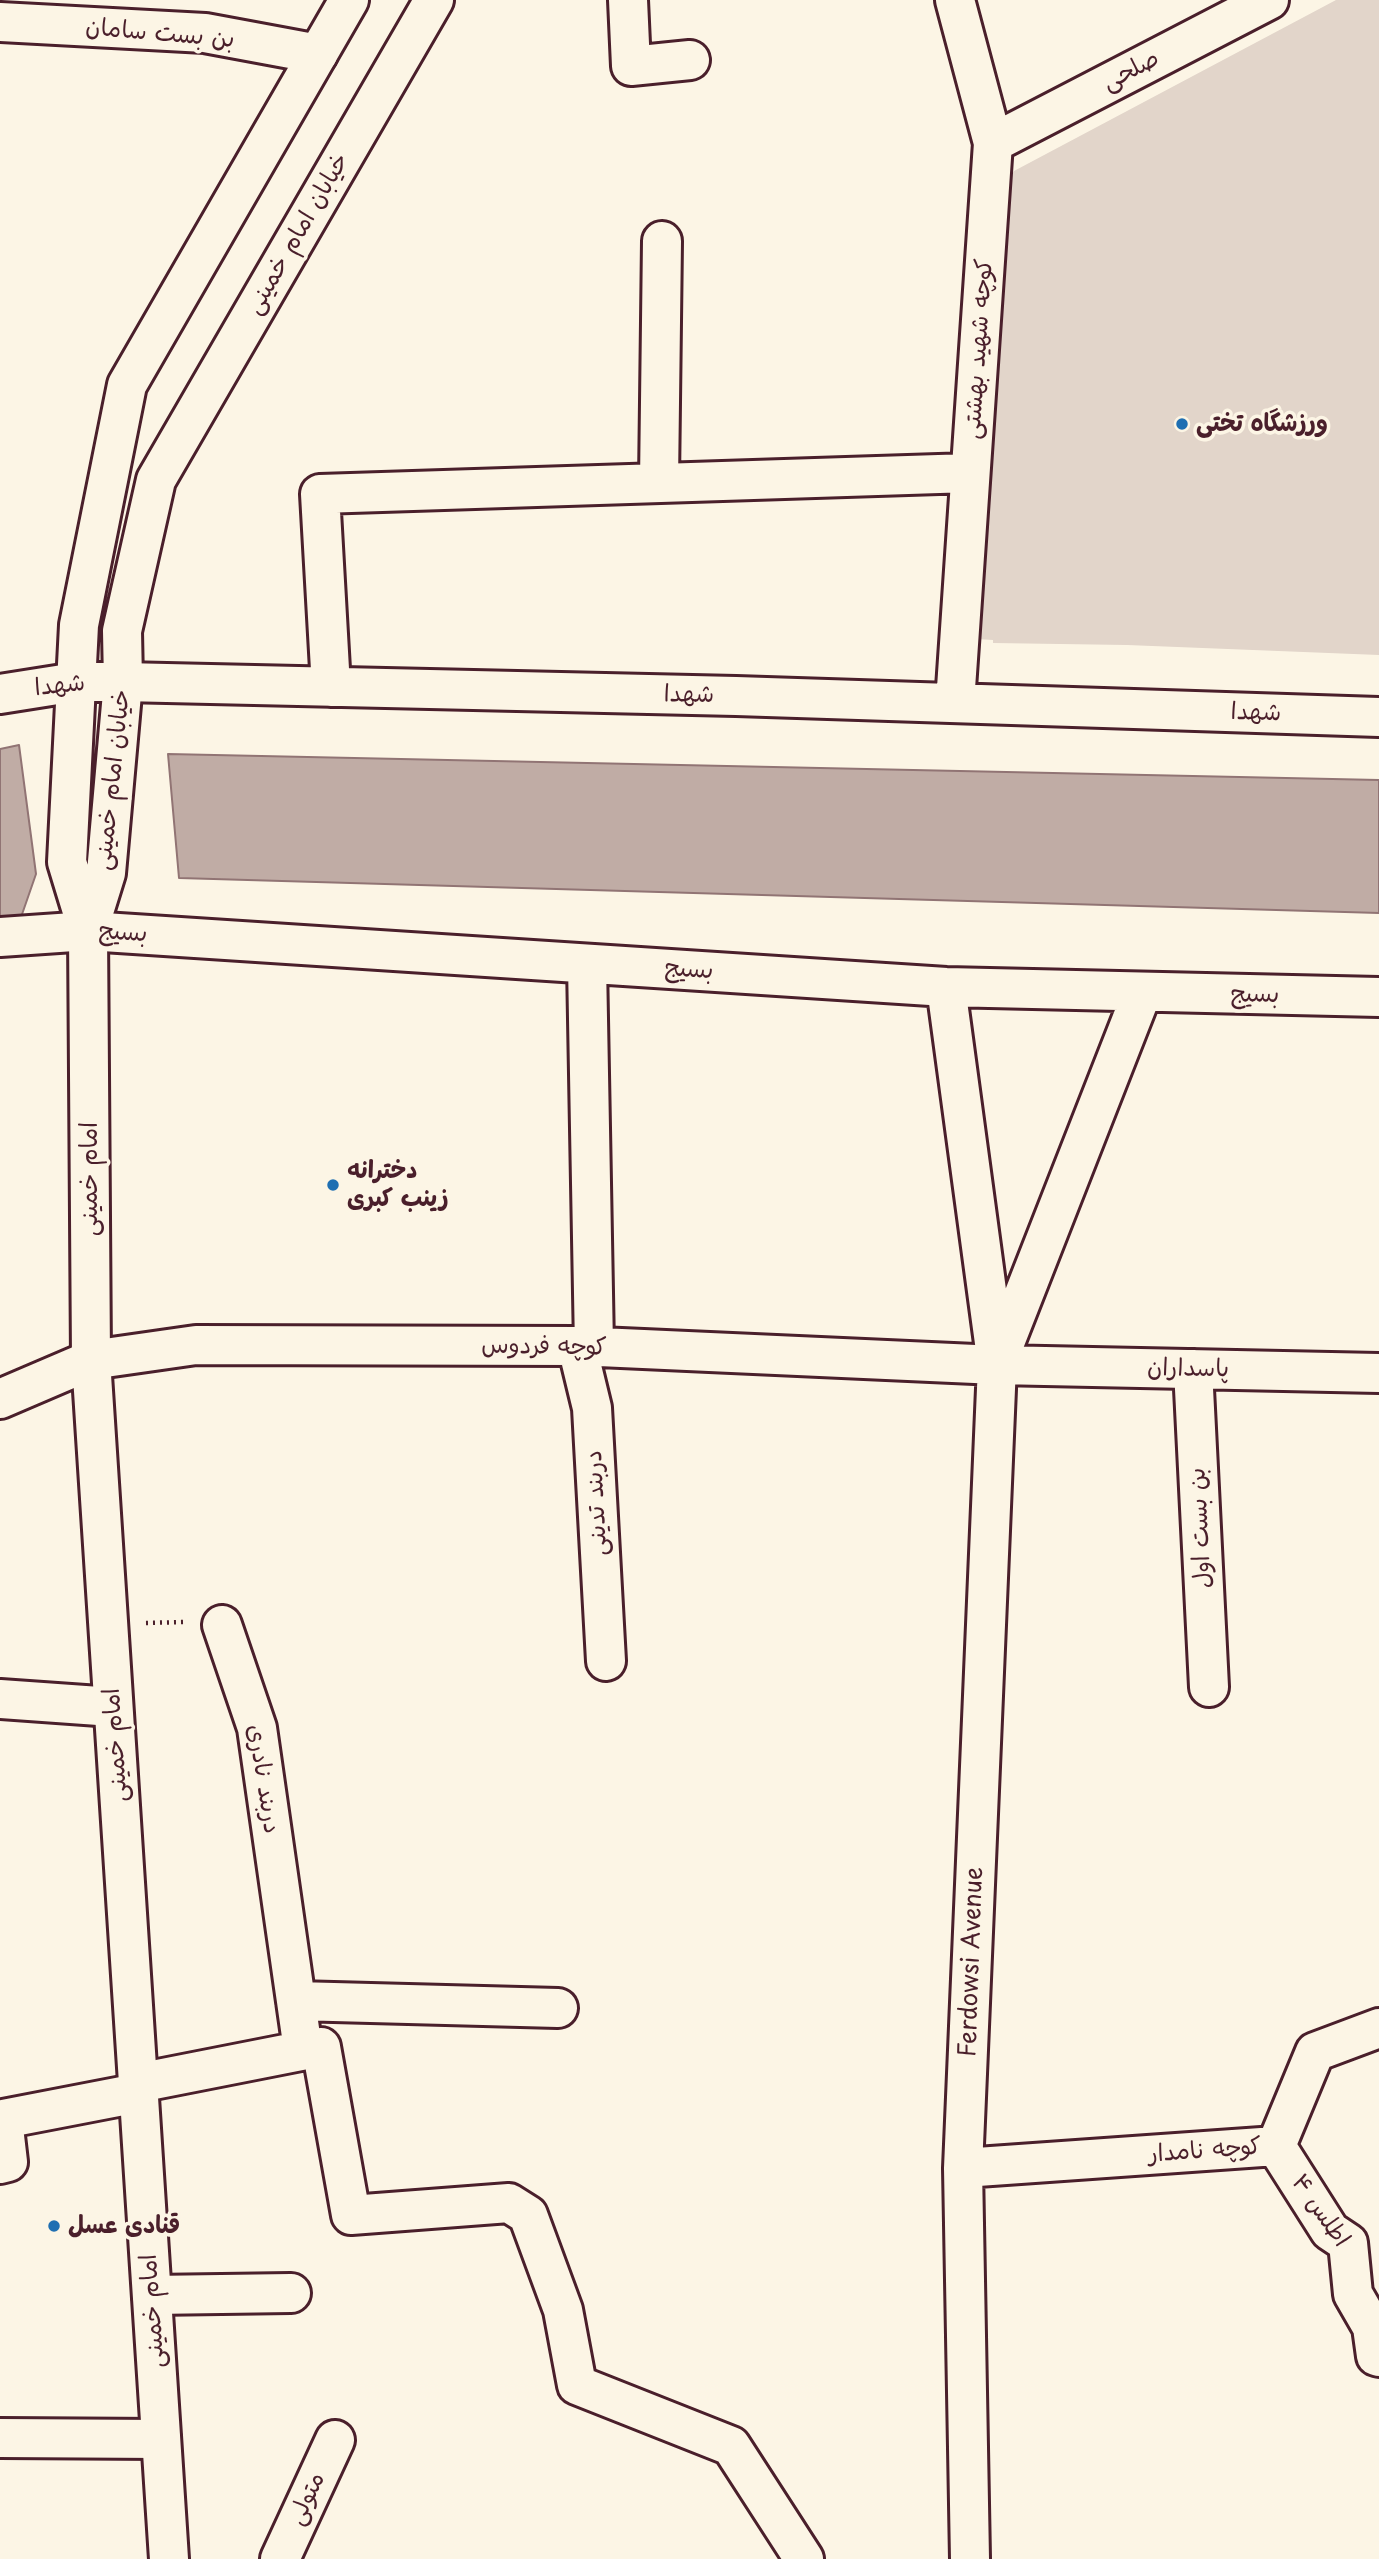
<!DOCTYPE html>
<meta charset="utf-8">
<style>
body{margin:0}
canvas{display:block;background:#fcf5e5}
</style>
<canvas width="1379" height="2559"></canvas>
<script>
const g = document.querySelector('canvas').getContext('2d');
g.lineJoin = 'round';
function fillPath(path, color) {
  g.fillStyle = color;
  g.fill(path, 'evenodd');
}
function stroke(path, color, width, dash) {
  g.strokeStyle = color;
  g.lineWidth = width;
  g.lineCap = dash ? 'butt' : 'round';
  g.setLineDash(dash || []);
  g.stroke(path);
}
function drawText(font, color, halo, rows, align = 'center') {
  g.font = font + ' "Playpen Sans","Playpen Sans Arabic",sans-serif';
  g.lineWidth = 7;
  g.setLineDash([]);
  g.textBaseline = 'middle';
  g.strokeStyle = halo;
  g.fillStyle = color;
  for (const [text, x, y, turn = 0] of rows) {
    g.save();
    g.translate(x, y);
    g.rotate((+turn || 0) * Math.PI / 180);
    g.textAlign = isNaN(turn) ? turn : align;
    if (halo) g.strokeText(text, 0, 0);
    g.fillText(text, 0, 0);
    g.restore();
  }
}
const green = new Path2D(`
 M1336 0H1379V655L1127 645 993 643V640L977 639 992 209 1014 171Z`);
const water = new Path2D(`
 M19 745 36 874 19 923 0 926V749Z
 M168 754 1379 780V913L179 878Z`);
const path = new Path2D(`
 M146 1623 183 1622`);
const minor = new Path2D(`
 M628 0 631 66 690 60
 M955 0 993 143 955 703
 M0 22 205 33 318 54
 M993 143 1269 0
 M659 482 662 241
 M331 687 320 494 970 473
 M0 694 76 682H123L736 696 1379 717
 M0 937 88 931 946 987 1379 997
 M587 964 594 1347
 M946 987 997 1365 963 2168 970 2559
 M577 1346 592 1408 606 1661
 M997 1363 1142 993
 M1193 1369 1209 1687
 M0 1399 91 1360 196 1345 577 1346 997 1365 1379 1373
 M222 1625 257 1728 303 2050
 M0 1699 113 1707
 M296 2001 558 2008
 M138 2083 321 2047 351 2215 509 2203 528 2215 563 2310 577 2385 731 2446 804 2559
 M1276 2146 1330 2231 1348 2243 1353 2294 1372 2327 1376 2356 1379 2357
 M0 2164 8 2162 3 2119 138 2093
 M963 2168 1276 2146 1315 2052 1379 2028
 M152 2295 291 2293
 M0 2438 161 2439
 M280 2559 335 2440`);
const major = new Path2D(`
 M349 0 127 385 79 625 67 862 88 931 106 873 123 682 122 631 156 480 434 0
 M88 931 91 1360 169 2559`);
const markers = [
 [1182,424,7,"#1f6fb2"],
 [333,1185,7,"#1f6fb2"],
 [54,2226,7,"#1f6fb2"]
];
const streetNames = [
 ["بن بست سامان",160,34,5],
 ["صلحی",1131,71,-27],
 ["خیابان امام خمینی",298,234,-60],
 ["کوچه شهید بهشتی",979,349,-86],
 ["شهدا",60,686,-6],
 ["شهدا",689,695,1],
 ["شهدا",1256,713,2],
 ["خیابان امام خمینی",113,780,-84],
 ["بسیج",123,933,4],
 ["بسیج",689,970,4],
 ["بسیج",1255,995,1],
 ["امام خمینی",90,1179,-90],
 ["کوچه فردوس",544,1347,1],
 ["پاسداران",1188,1369,1],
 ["دربند تدینی",597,1503,-93],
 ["بن بست اول",1201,1528,-93],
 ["امام خمینی",116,1745,-94],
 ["دربند نادری",263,1779,81],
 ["Ferdowsi Avenue",972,1962,-88],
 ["کوچه نامدار",1205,2151,-4],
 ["اطلس ۴",1320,2211,55],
 ["امام خمینی",153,2311,-94],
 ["متولی",307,2499,-65]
];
const poiNames = [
 ["ورزشگاه تختی",1196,424],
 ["دخترانه",347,1171],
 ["زینب کبری",347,1199],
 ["قنادی عسل",68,2226]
];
fillPath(green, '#e2d5ca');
fillPath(water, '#c0aca5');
stroke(water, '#917474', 2);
stroke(minor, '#4a1f2b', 44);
stroke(major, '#4a1f2b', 44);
stroke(path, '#4a1f2b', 4.5, [2, 5]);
stroke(minor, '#fcf5e5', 38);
stroke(major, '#fcf5e5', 38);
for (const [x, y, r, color] of markers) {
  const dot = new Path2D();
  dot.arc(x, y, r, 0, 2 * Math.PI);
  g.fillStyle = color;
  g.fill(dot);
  stroke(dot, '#fcf5e5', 2.5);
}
drawText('24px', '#4a1f2b', '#fcf5e5', streetNames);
drawText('bold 24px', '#4a1f2b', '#fcf5e5', poiNames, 'left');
</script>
